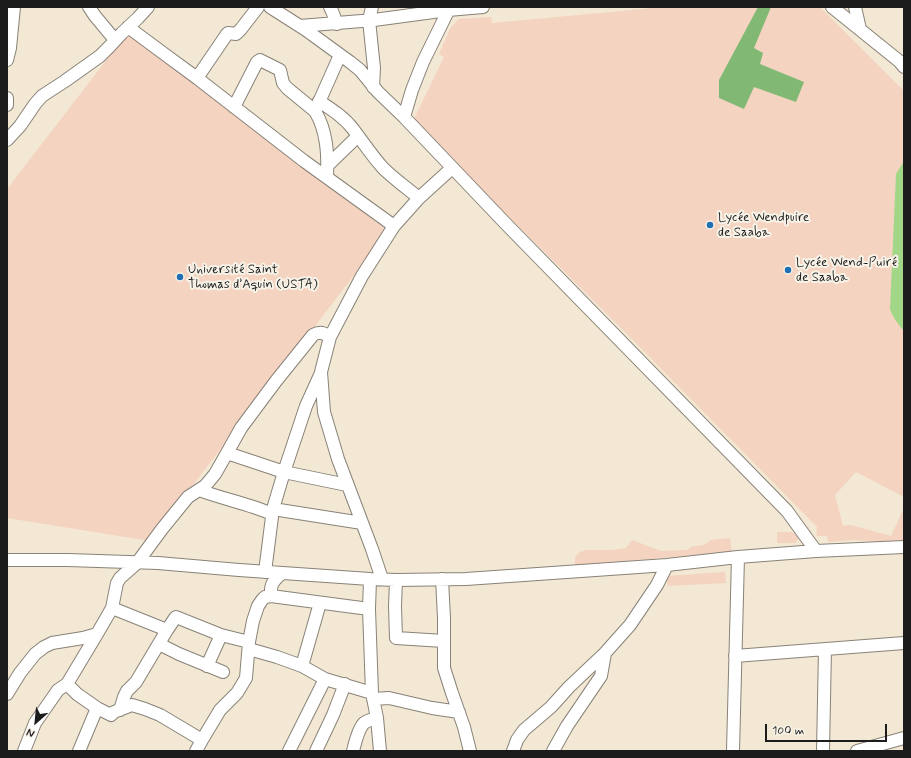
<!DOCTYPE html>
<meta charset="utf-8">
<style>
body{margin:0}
#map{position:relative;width:911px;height:758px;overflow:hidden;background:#f3e8d3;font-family:Mynerve,sans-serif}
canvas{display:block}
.frame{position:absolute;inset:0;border:8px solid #1c1c1c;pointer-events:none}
.north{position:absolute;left:16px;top:702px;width:40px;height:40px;-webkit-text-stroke:3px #f7f3e8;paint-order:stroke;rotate:207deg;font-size:11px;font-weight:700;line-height:16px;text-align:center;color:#1c1c1c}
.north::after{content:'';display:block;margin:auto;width:14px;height:18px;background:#1c1c1c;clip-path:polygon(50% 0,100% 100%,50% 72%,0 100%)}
.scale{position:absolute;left:765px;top:724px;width:122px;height:18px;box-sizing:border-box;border:2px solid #1c1c1c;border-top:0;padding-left:5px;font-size:12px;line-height:14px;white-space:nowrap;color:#1c1c1c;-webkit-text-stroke:3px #f7f3e8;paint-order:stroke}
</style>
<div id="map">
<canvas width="911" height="758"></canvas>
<div class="frame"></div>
<div class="north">N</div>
<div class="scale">100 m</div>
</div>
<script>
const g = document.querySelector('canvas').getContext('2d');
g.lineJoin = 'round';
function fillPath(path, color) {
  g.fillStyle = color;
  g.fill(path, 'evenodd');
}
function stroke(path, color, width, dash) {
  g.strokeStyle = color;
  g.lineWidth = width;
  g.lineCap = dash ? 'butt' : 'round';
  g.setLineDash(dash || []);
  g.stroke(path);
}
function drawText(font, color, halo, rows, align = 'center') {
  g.font = font + ' Mynerve,sans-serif';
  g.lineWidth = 4;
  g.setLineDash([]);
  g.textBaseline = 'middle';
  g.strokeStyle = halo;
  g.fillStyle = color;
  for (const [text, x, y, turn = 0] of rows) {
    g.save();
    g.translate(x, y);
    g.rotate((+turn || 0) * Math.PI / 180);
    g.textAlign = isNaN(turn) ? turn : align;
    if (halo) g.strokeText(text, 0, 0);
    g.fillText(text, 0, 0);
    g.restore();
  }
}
const built = new Path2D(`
 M664 7H820L904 91V497L856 472 835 495 843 526 851 525 891 536 904 508V541L889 542 853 540 828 542 827 536H817L816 529 818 528 618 325 416 125 415 117 444 57 439 54 451 27 459 19 491 17 492 23Z
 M128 32 388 231 150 541 7 518V189Z
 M777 532H791L799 536 796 543H777Z
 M730 538 732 551 686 556 575 565V557L580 552 586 550H613L626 548 632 540 661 551 687 550 691 547 704 545 711 540Z
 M725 572 726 583 668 586 666 576Z`);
const green = new Path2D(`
 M904 161V331C898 324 893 318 890 309L896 174Z`);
const forest = new Path2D(`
 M758 7H771L754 48 763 53 760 64 804 82 796 102 754 87 744 109 719 98V80Z`);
const minor = new Path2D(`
 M89 7 95 16 115 40
 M270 7 306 30 350 62 360 70 378 92 404 117 507 225 787 511 816 551
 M330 7 332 11 337 24
 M372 7 369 20 374 68 373 87
 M832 7 899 61 904 67
 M855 7 860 29
 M300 26 374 20 448 10 483 7
 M128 27 163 53 197 78 304 161 394 226
 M7 60 10 48 14 7
 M197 78 227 34 228 33 236 34 241 29 258 7
 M7 98V105
 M319 101C331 109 344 117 353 129 363 142 372 156 383 168 394 179 407 188 419 198
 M234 107 257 62 260 60 280 70 283 83 287 88 315 111
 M404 117 412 90 423 62 450 7
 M7 140 20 126 35 104 42 96 65 81 100 56 110 46 122 33 138 18 148 7
 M327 166 358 136
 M327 177C328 154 327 131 315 111L340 55
 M227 453 284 472 347 485
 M199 490C223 499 249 504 272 514
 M273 509 362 523
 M7 560H68L158 563 239 570 370 579 396 580 466 579 667 565 738 557 816 551 904 547
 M265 572 273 509 284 472 306 406 321 373
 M370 579 369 609 372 693 377 718 380 751
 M382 579 372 549 338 459 324 412 321 372 330 337 362 276 394 226 419 198 452 168
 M442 579 444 618V668L452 693 464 727 470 751
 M396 580 395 606 396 638 444 641
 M271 596 369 609
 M112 608 167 630 136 682 127 691 124 697 120 710
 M167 630 175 618 176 617 221 635
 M159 644 179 654 223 672
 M249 649 277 657 302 666 325 679 372 693
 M735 656 904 643
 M207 666 221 635 249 642
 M302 666 320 603
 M67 684 77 694 97 708 79 751
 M7 694 20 673 35 654 44 647 52 643 83 638 97 634
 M373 699 389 698 432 708 459 712
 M97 708 111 715 114 712 132 705 145 709 160 715 202 740
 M24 751 35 723 58 690 67 684 97 634 112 608 117 583 120 578 137 563 162 529 188 497 205 486 215 474 227 453 241 428 276 381 313 335C320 331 324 333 330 337
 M196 751 202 740 220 710 237 693 246 678 249 642 253 621 258 606 262 600 265 597 271 596C270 584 273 581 282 573
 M289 751 325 679
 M316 751 333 715 345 684
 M353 751C355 743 358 729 364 723 368 720 373 719 377 718
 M513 751 517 740 524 730 551 707 569 687 605 653 630 625 657 585 667 565
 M553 751 567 726 601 676 605 653
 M733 751 738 557
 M823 751 825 649
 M857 751 904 738`);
const markers = [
 [710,225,4,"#1f6fb2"],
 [788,270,4,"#1f6fb2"],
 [180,277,4,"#1f6fb2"]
];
const poiNames = [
 ["Lycée Wendpuire",718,218],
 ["de Saaba",718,233],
 ["Lycée Wend-Puiré",796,263],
 ["de Saaba",796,278],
 ["Université Saint",188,270],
 ["Thomas d’Aquin (USTA)",188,285]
];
fillPath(built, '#f4d3c0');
fillPath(green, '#a2d787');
fillPath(forest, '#81b874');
stroke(minor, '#888278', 14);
stroke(minor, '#fff', 12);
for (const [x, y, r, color] of markers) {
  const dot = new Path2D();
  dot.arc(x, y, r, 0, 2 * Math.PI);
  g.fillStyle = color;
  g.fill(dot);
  stroke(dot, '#f7f3e8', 1.5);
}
drawText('13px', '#1c1c1c', '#f7f3e8', poiNames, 'left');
</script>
